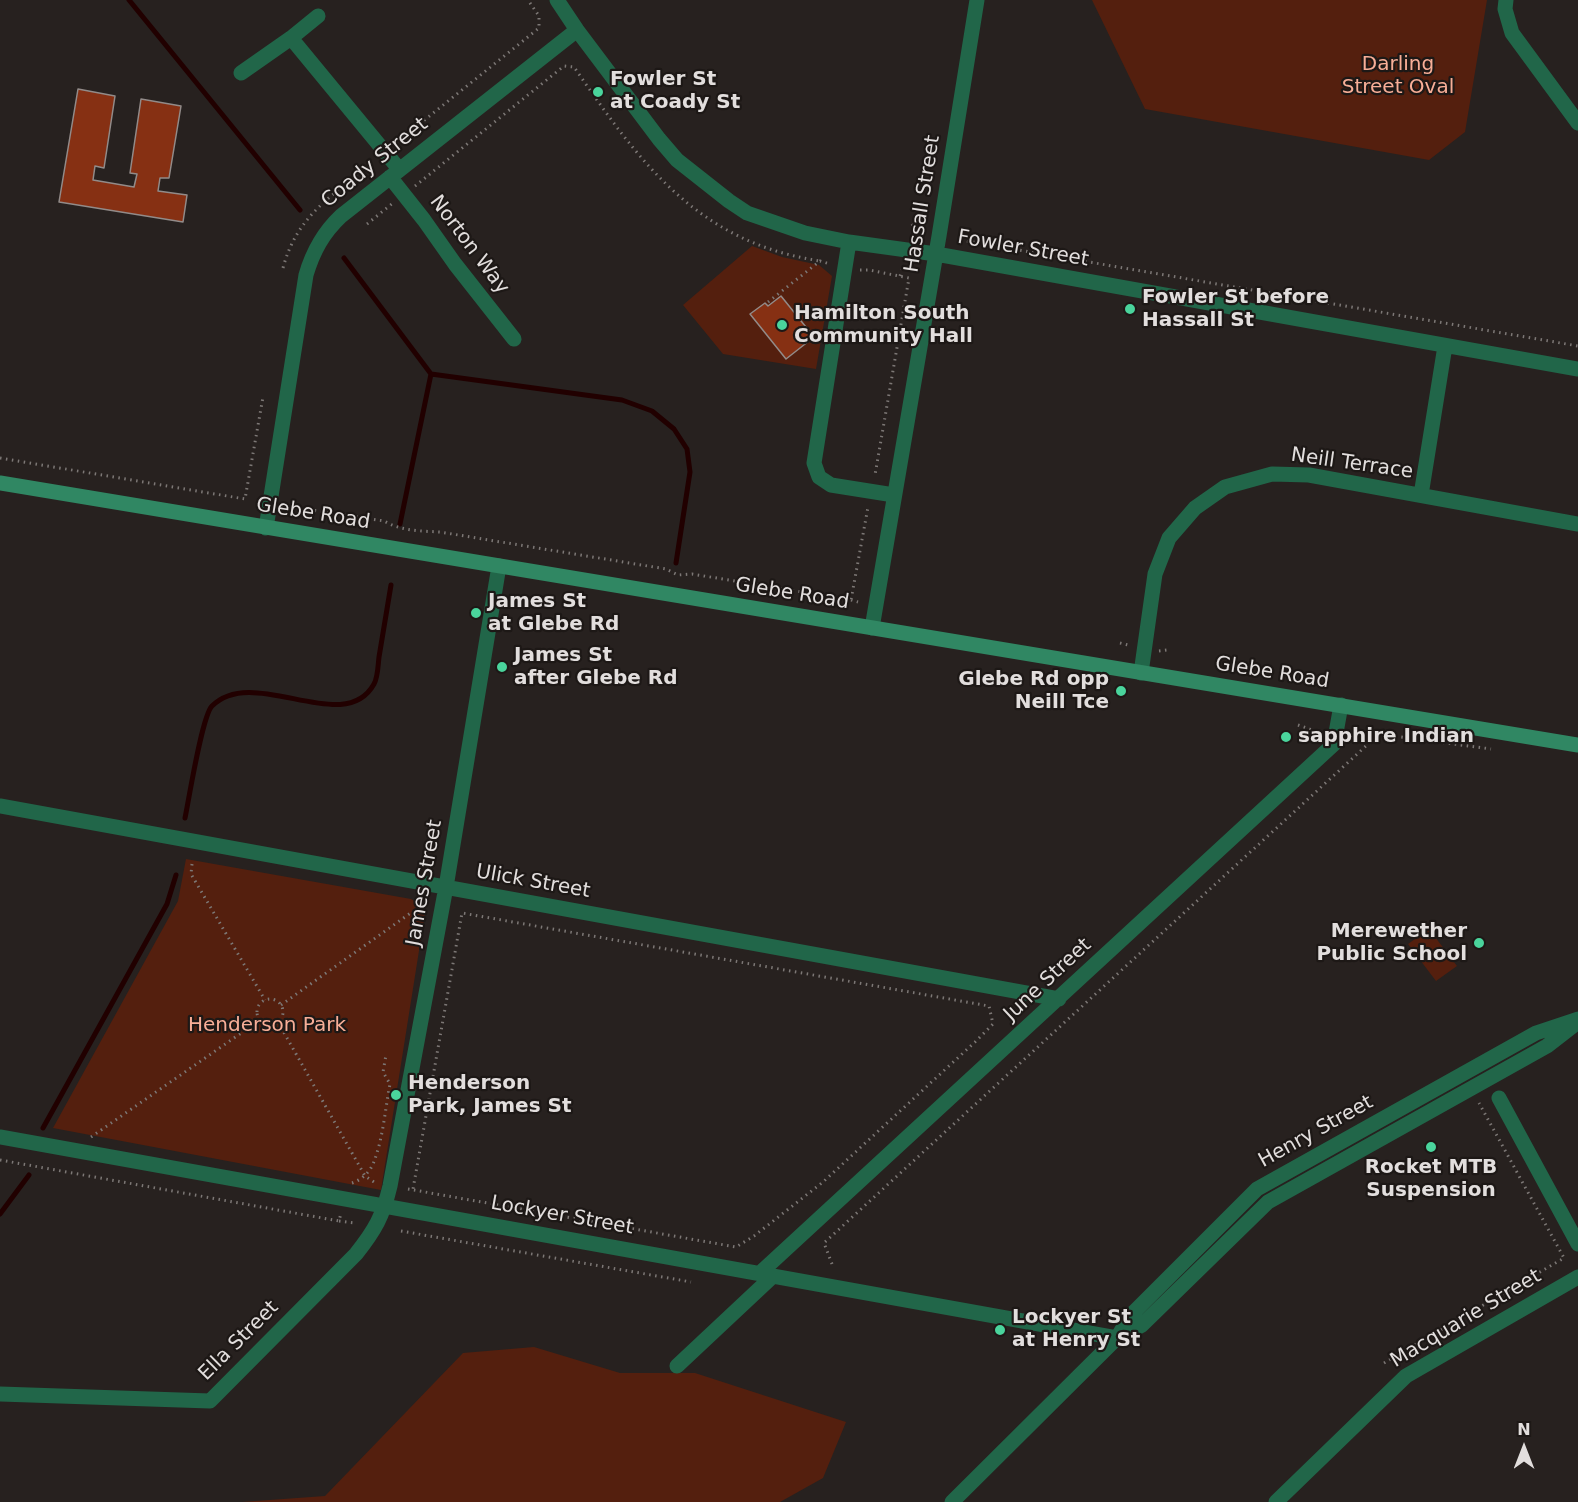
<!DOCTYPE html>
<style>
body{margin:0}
#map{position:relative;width:1578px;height:1502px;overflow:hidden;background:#27211f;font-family:"DejaVu Sans",sans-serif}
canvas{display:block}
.north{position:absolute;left:1494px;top:1418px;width:60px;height:60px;-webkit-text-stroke:4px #1d1816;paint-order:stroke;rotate:0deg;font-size:16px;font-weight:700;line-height:24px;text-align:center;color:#e2dedd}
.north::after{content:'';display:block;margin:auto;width:21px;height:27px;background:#e2dedd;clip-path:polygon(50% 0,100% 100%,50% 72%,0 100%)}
</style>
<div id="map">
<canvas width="1578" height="1502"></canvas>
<div class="north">N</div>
</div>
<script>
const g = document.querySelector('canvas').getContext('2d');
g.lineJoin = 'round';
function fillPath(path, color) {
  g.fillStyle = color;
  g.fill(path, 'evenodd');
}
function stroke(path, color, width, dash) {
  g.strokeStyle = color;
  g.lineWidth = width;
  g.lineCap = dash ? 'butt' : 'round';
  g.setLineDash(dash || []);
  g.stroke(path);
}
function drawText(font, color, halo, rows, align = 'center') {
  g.font = font + ' "DejaVu Sans",sans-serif';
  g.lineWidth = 4.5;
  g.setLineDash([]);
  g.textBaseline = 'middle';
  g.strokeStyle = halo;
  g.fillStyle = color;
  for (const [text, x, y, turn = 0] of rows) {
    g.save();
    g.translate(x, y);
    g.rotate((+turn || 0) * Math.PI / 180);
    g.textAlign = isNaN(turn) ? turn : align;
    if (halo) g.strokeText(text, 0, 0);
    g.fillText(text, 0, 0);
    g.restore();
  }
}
const green = new Path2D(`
 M1092 0H1487L1465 132 1429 160 1145 109Z
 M752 246 782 257 819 265 832 276 816 369 723 354 683 305Z
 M186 859 411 899 420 904 425 913 381 1190 53 1128 178 901Z
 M1429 929 1457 966 1436 981 1408 944Z
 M534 1347 620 1373H695L846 1422 823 1478 780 1502H242L325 1496 463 1353Z`);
const stream = new Path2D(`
 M129 0 300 210
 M344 258 431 374 622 400 652 411 674 429 687 449 690 472 676 563
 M400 524 431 374
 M185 818C189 799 202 716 212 706 254 664 344 738 374 684 378 677 378 665 379 657 383 633 387 609 391 585
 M43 1128 167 904 176 875
 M0 1214 29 1175`);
const building = new Path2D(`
 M78 89 115 96 104 168 95 166 93 180 134 187 137 174 130 173 141 99 181 106 169 178H160L158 191 187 195 183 222 59 202Z
 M781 296 814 337 786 359 750 314 765 303 768 306Z`);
const path = new Path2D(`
 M396 143 539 28V16L528 0
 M415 186 564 66 574 67C626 142 676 216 767 248 784 254 802 258 820 261
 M367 224 393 203
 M912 224 916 231
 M961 240 1578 346
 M283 268C297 215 332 196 373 163
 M860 270H869L909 278 875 475
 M900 276 902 270
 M768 302 820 261 830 264
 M0 458 245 499 263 397
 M285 506 384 521C401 531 421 531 440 532L666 569 678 575 692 574 851 600 868 507
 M851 600 858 602
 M1120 643 1128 645
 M1159 651 1167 650
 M1298 725 1312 730
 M1360 736 1376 737
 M192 864 191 874 265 1000
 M257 1012a13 13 0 1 1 26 0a13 13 0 1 1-26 0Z
 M281 1005 412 912
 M278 1022 365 1176 374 1182
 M91 1137 260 1020
 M0 1160 339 1221 341 1213
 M352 1183C361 1180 369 1173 373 1164 383 1140 385 1110 390 1084L383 1072 386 1055
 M408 1189 736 1247 754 1236 823 1182 975 1042 993 1024 989 1006 462 913 413 1189
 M339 1221 355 1223
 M401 1231 691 1282
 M832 1264 824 1243 1379 734 1491 749
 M1384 1363 1564 1258 1479 1103`);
const street = new Path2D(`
 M557 0 577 30 659 139 677 160 729 201 747 213 805 233 849 242 936 254 1578 369
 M1506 0 1505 9 1512 33 1578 123
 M291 38 399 169
 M241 73 291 38 318 16
 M390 177 424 220 455 264 514 339
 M849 242 814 463 819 477 831 485 894 495
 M1421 495 1445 346
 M266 528 306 275C313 251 323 233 341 216L577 30
 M872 628 939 236 977 0
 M1141 673 1155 574 1169 538 1195 508 1225 487 1272 474 1309 475 1578 524
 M0 806 1059 999
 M1499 1098 1578 1244
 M0 1137 1117 1338
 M760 1273 1334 744 1341 705
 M1117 1338 1142 1325 1268 1202 1547 1046 1574 1025
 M677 1366 773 1276
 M0 1394 210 1401 356 1254C375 1230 383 1216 390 1186L446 887 499 566
 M952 1502 1117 1338 1130 1316 1257 1189 1536 1033 1578 1019
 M1276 1502 1406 1376 1578 1277`);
const secondary = new Path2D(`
 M0 483 1578 745`);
const markers = [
 [598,92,6,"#4ad49c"],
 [1130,309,6,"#4ad49c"],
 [782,325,6,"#4ad49c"],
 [476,613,6,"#4ad49c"],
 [502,667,6,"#4ad49c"],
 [1121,691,6,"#4ad49c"],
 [1286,737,6,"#4ad49c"],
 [1479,943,6,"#4ad49c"],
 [396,1095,6,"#4ad49c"],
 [1431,1147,6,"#4ad49c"],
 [1000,1330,6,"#4ad49c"]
];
const parkNames = [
 ["Darling",1398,65],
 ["Street Oval",1398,88],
 ["Henderson Park",267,1026]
];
const poiNames = [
 ["Fowler St",610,80],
 ["at Coady St",610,103],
 ["Fowler St before",1142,298],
 ["Hassall St",1142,321],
 ["Hamilton South",794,314],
 ["Community Hall",794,337],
 ["James St",488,602],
 ["at Glebe Rd",488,625],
 ["James St",514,656],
 ["after Glebe Rd",514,679],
 ["Glebe Rd opp",1109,680,"right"],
 ["Neill Tce",1109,703,"right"],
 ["sapphire Indian",1298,737],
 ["Merewether",1467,932,"right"],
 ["Public School",1467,955,"right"],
 ["Henderson",408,1084],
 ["Park, James St",408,1107],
 ["Rocket MTB",1431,1168,"center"],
 ["Suspension",1431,1191,"center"],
 ["Lockyer St",1012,1318],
 ["at Henry St",1012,1341]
];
const streetNames = [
 ["Coady Street",375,163,-39],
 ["Hassall Street",923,204,-81],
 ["Norton Way",469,245,53],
 ["Fowler Street",1023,249,10],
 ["Neill Terrace",1352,464,8],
 ["Glebe Road",313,514,9],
 ["Glebe Road",792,594,9],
 ["Glebe Road",1272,673,9],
 ["Ulick Street",533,882,10],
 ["James Street",425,883,-80],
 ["June Street",1048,980,-43],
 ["Henry Street",1316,1132,-29],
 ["Lockyer Street",562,1216,10],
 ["Macquarie Street",1466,1319,-31],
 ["Ella Street",239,1341,-45]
];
fillPath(green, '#541f0e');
stroke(stream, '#210000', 5);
fillPath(building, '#863013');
stroke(building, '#928b89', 1.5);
stroke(path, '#7d7876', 3, [1.5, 4.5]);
stroke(street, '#216649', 15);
stroke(secondary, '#308763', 15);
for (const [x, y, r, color] of markers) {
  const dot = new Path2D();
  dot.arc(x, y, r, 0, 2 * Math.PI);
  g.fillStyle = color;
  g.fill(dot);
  stroke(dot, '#1d1816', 2);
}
drawText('20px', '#f8ae97', '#1d1816', parkNames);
drawText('bold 20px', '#e2dedd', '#1d1816', poiNames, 'left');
drawText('20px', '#e2dedd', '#1d1816', streetNames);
</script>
